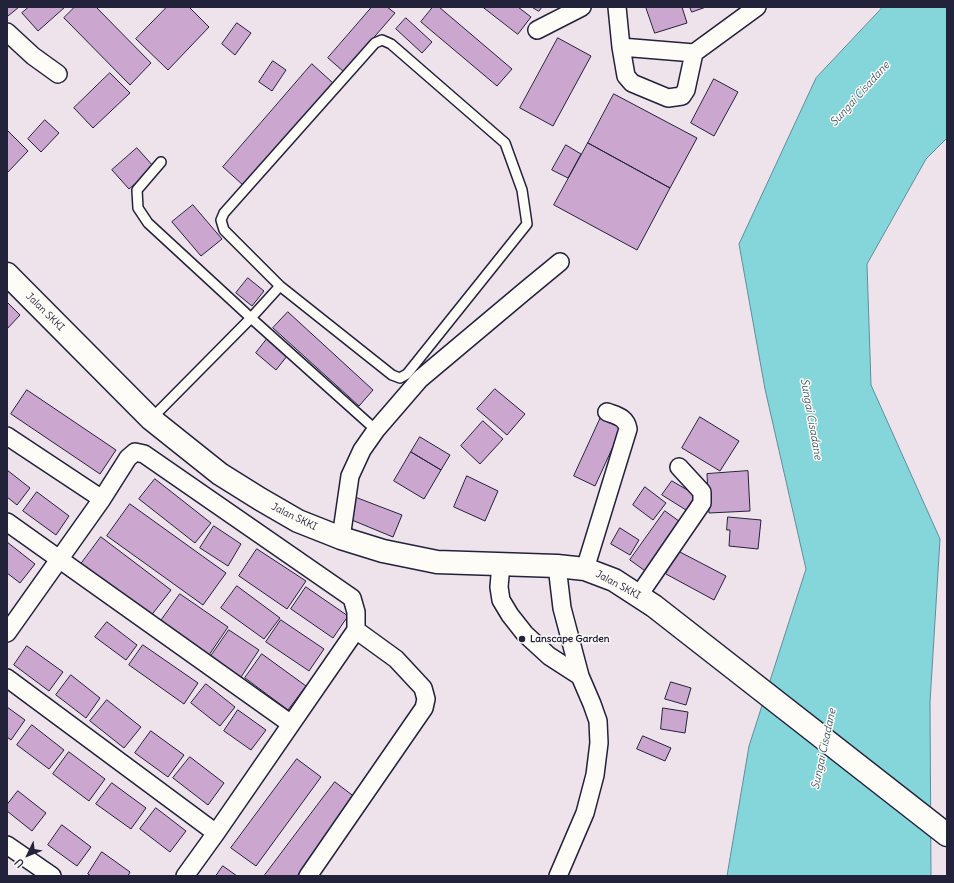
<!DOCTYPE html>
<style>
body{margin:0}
#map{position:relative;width:954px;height:883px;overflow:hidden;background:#eee2eb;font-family:Delius,sans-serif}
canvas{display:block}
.frame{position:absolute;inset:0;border:8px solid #22223b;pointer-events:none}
.north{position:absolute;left:8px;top:835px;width:40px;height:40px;-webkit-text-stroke:3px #fdfcf7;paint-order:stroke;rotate:227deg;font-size:11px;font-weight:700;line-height:16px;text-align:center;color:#22223b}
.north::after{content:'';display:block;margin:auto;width:14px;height:18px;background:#22223b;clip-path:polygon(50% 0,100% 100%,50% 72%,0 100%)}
</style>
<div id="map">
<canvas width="954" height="883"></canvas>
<div class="frame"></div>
<div class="north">U</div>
</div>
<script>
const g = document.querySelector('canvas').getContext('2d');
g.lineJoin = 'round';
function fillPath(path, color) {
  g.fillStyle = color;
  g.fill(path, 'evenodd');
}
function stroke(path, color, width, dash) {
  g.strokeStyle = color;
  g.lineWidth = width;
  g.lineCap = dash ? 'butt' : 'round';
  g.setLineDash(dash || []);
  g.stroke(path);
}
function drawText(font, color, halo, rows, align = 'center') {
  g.font = font + ' Delius,sans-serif';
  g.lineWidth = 3;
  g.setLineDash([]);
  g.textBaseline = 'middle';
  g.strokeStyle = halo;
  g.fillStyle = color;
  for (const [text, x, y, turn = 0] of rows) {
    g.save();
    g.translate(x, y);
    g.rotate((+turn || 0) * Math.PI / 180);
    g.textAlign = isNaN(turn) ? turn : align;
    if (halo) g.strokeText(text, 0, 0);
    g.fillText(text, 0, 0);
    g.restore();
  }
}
const water = new Path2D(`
 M883 7H947V138L926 159 867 264 871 385 940 539 930 702 931 876H727L749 746 806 569 765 389 739 244 816 78Z`);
const building = new Path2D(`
 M7 7H19L8 16 7 15Z
 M29 7H65L38 31 22 13Z
 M75 7H96L151 63 130 85 64 18Z
 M167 7H189L209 27 168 70 136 39Z
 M372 7H387L395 13 344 72 328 58Z
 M433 7H439L512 69 497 86 421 22Z
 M483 7H518L531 17 518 34Z
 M532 7H542L539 11Z
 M646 7H682L687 23 655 33Z
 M690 7H706L692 12Z
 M406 18 432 42 422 53 396 29Z
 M237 23 251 33 235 55 222 44Z
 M558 38 591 56 553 126 520 108Z
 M273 61 286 70 272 91 259 82Z
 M312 64 333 83 244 186 223 167Z
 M110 73 130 93 93 128 74 108Z
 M714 79 738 92 714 136 691 123Z
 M614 94 697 138 670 188 588 143Z
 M45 120 59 133 41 152 28 139Z
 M7 130 28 151 7 173Z
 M588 143 670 188 637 250 554 205Z
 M566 145 581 154 568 178 552 170Z
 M137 148 154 167 129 189 112 170Z
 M193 205 222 239 201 256 172 222Z
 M248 278 264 291 252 306 236 293Z
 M7 302 20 315 7 329Z
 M288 312 373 390 359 406 273 328Z
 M267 339 287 356 276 370 256 353Z
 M495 389 525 414 507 435 477 409Z
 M27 390 116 450 100 474 11 414Z
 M601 417 622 427 595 486 574 476Z
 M700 417 739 441 720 471 682 448Z
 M483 421 503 439 480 464 461 446Z
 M420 437 450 455 441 470 411 452Z
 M411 452 441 470 424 499 394 481Z
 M7 470 30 488 17 505 7 497Z
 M748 471 750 511 709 513 707 474Z
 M467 476 498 491 485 521 454 507Z
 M155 479 211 523 195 543 139 499Z
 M672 481 696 495 686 510 662 495Z
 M645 487 666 503 653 520 633 505Z
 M37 492 69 516 56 535 23 511Z
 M355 497 402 515 393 537 347 518Z
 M130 504 226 573 203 605 107 536Z
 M665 511 683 524 648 573 630 560Z
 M728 517 761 520 758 549 729 546 730 530H727Z
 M214 526 241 544 228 566 200 548Z
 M620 528 639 540 630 555 611 544Z
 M101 537 171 590 150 617 81 564Z
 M7 542 35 564 20 583 7 573Z
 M257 549 306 581 287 609 239 576Z
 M678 551 726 576 714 600 666 574Z
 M237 586 280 618 264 639 221 608Z
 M306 587 348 616 333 638 291 609Z
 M180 594 228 627 207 658 158 625Z
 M281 620 324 649 309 671 266 642Z
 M107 622 137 645 126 660 95 637Z
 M229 630 259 650 239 680 209 659Z
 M143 645 198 683 184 704 129 665Z
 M27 646 63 672 49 691 14 665Z
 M262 654 306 686 288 710 245 678Z
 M71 675 100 698 86 718 56 695Z
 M671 682 691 688 686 705 665 699Z
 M206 684 235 707 220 726 191 703Z
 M107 700 141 727 124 748 90 721Z
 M7 707 25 720 11 740 7 737Z
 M663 708 688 712 685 733 661 729Z
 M238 710 266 730 251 750 224 731Z
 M32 725 64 750 49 769 17 745Z
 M151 731 184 755 168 777 135 753Z
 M643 736 671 748 665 761 637 749Z
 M69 752 105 779 89 801 53 774Z
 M190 757 224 783 208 805 173 778Z
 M297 759 321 777 256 866 231 848Z
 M335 782 356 798 297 876H266L265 875Z
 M112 783 146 808 131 829 96 804Z
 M18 791 46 813 32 831 7 811V805Z
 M156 808 186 831 170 852 140 829Z
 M62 825 91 847 77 866 48 845Z
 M102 852 130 872 128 876H91L88 874Z
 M223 866 237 876H216Z`);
const lane = new Path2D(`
 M161 162 137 190 138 208 148 223 251 318 376 430
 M151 419 251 318 280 286 224 230 221 220 224 213 375 43 382 40 391 44 505 143 522 190 527 224 407 374 400 378 392 375 280 286`);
const street = new Path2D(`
 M617 7 621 47 694 53 757 7
 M537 30 582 7
 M7 32 33 56 58 74
 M621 47 626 76 632 83 668 98 682 96 686 90 694 53
 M7 436 102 499
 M7 522 291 724
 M341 538 350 476 362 450 376 430 420 379 526 290 560 262
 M501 564 499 587 501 600 510 615 525 634 549 656 580 676
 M557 566 562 608 580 676 592 704 598 721 599 743 595 775 585 813 558 876
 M585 569 628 429C626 417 617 416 607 412
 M639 595 702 503V492L679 467
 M7 633 102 499 128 458 135 452 144 454 352 598 356 612V630
 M7 678 216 833
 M7 845 52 876
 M185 876 216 833 356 630 396 659 423 688 426 699 424 708 308 876`);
const secondary = new Path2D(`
 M7 274 151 419 220 474 260 499 298 521 341 538 383 551 437 562 557 566 585 569 614 580 654 606 947 835`);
const markers = [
 [522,639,4,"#22223b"]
];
const streetNames = [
 ["Jalan SKKI",45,312,45],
 ["Jalan SKKI",294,517,26],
 ["Jalan SKKI",618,585,28]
];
const poiNames = [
 ["Lanscape Garden",530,639]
];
const waterNames = [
 ["Sungai Cisadane",860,94,-48],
 ["Sungai Cisadane",811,419,80],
 ["Sungai Cisadane",824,749,-78]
];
fillPath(water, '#84d6db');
stroke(water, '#5d8e9b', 1);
fillPath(building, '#cba6cf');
stroke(building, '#22223b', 1);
stroke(lane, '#22223b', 12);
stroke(street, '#22223b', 20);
stroke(secondary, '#22223b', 25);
stroke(lane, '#fdfcf7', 9);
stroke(street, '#fdfcf7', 17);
stroke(secondary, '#fdfcf7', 22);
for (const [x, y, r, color] of markers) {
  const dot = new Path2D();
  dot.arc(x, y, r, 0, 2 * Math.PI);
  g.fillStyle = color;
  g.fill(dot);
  stroke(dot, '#fdfcf7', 1.5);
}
drawText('10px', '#22223b', '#fdfcf7', streetNames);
drawText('bold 10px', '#22223b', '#fdfcf7', poiNames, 'left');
drawText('italic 11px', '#3f586b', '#fdfcf7', waterNames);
</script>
